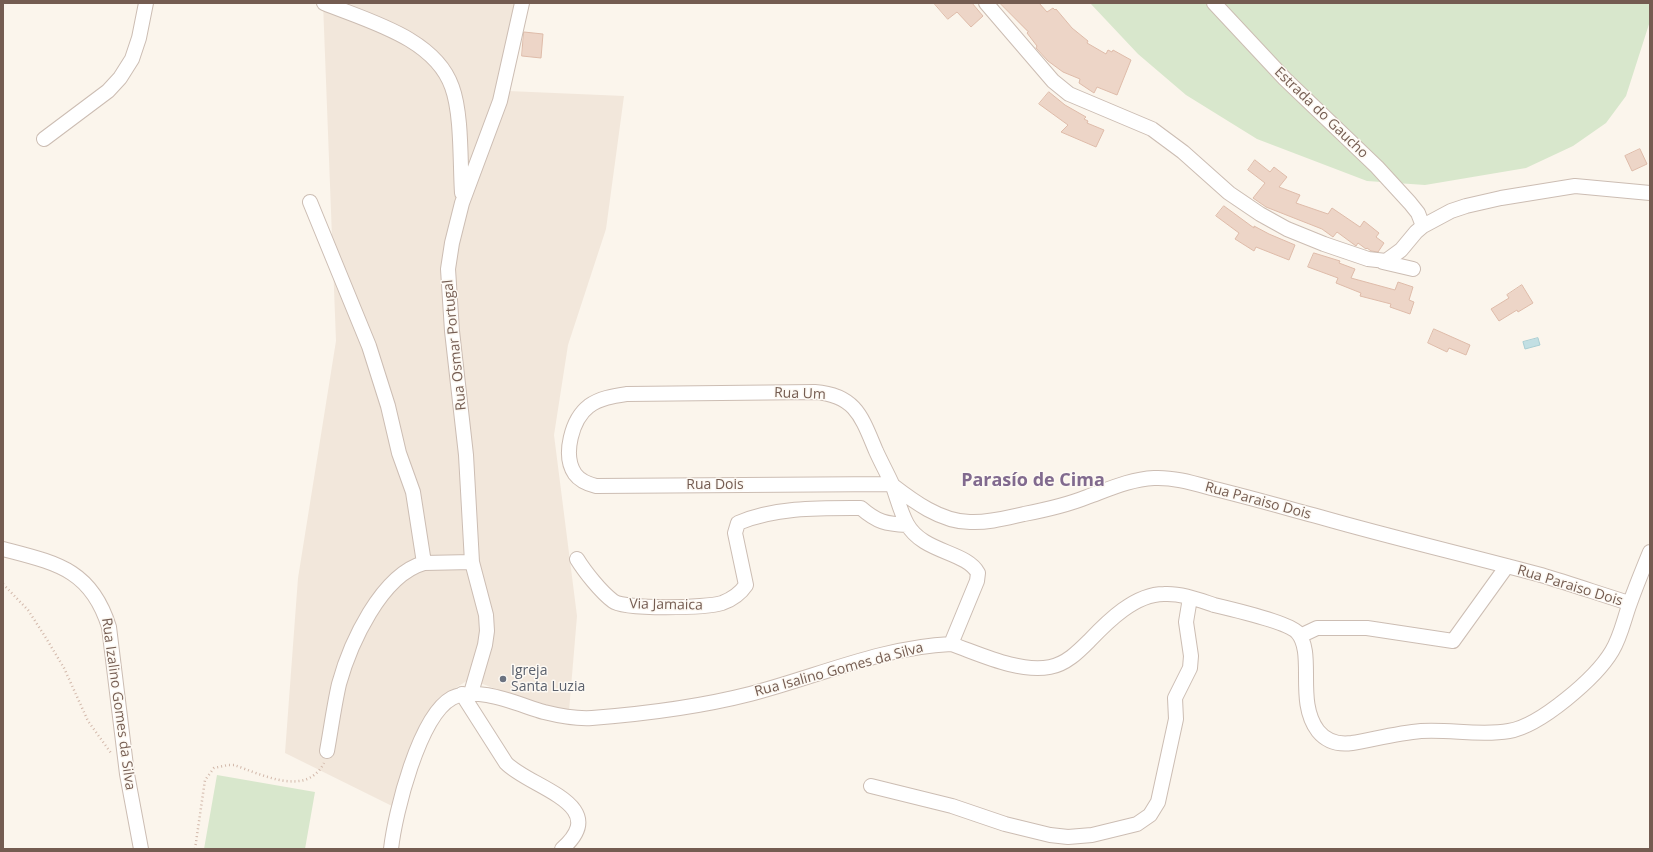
<!DOCTYPE html>
<meta charset="utf-8">
<style>
body{margin:0}
#map{position:relative;width:1653px;height:852px;overflow:hidden;background:#fbf5ec;font-family:"Open Sans",sans-serif}
canvas{display:block}
.frame{position:absolute;inset:0;border:4px solid #745c51;pointer-events:none}
</style>
<div id="map">
<canvas width="1653" height="852"></canvas>
<div class="frame"></div>
</div>
<script>
const g = document.querySelector('canvas').getContext('2d');
g.lineJoin = 'round';
function fillPath(path, color) {
  g.fillStyle = color;
  g.fill(path, 'evenodd');
}
function stroke(path, color, width, dash) {
  g.strokeStyle = color;
  g.lineWidth = width;
  g.lineCap = dash ? 'butt' : 'round';
  g.setLineDash(dash || []);
  g.stroke(path);
}
function drawText(font, color, halo, rows, align = 'center') {
  g.font = font + ' "Open Sans",sans-serif';
  g.lineWidth = 3;
  g.setLineDash([]);
  g.textBaseline = 'middle';
  g.strokeStyle = halo;
  g.fillStyle = color;
  for (const [text, x, y, turn = 0] of rows) {
    g.save();
    g.translate(x, y);
    g.rotate((+turn || 0) * Math.PI / 180);
    g.textAlign = isNaN(turn) ? turn : align;
    if (halo) g.strokeText(text, 0, 0);
    g.fillText(text, 0, 0);
    g.restore();
  }
}
const residential = new Path2D(`
 M323 3H519L508 91 624 96 606 229 568 345 554 435 577 616 569 711 521 699 470 679 439 698 417 738 392 806 285 753 298 578 336 341Z`);
const green = new Path2D(`
 M1090 3H1650V21L1626 96 1606 123 1573 146 1526 168 1425 185 1367 181 1257 139 1186 95 1138 54Z
 M217 775 315 792 305 849H204Z`);
const water = new Path2D(`
 M1538 338 1540 345 1525 349 1523 342Z`);
const building = new Path2D(`
 M934 3H972L983 16 971 27 957 12 948 19Z
 M1000 3H1039L1047 12 1053 8 1055 10 1056 9 1072 28 1088 41 1087 43 1106 54 1108 50 1112 52 1113 50 1131 60 1117 95 1097 87 1094 93 1079 83 1080 79 1063 72 1048 61 1036 48 1037 46 1027 33 1028 32Z
 M524 32 543 34 541 58 522 56Z
 M1049 92 1065 105 1086 117 1084 119 1088 121 1087 123 1104 130 1096 147 1061 132 1068 125 1039 104Z
 M1640 149 1647 164 1632 171 1625 156Z
 M1255 160 1270 172 1274 167 1287 177 1279 187 1300 195 1296 203 1328 214 1332 208 1360 227 1364 221 1379 233 1376 237 1384 243 1378 252 1371 251 1367 248 1366 249 1358 243 1356 246 1337 232 1333 237 1322 229 1266 207 1253 198 1265 183 1248 170Z
 M1224 206 1254 228V226L1269 234 1295 245 1289 260 1256 247 1254 251 1235 239 1239 233 1216 216Z
 M1314 253 1340 261 1339 263 1355 269 1351 278 1395 290 1398 282 1413 287 1409 300 1414 302 1410 314 1390 307 1391 304 1360 296 1361 293 1336 283 1338 278 1308 267Z
 M1522 285 1533 303 1518 312 1517 310 1499 321 1491 309 1509 298 1507 295Z
 M1434 329 1470 345 1466 355 1449 348 1447 352 1428 343Z`);
const path = new Path2D(`
 M3 584 28 610 46 638 64 668 88 721 111 753
 M195 849 205 780 214 768 228 765H234C261 774 306 798 324 763`);
const minor = new Path2D(`
 M324 3C368 21 435 38 452 87 462 114 460 163 462 193
 M986 3 1053 81 1069 94 1152 129 1183 152 1229 193 1260 214 1287 229 1324 244 1368 259 1386 261 1401 250 1416 232 1423 226 1451 211 1466 206 1501 198 1575 186 1650 193
 M1214 3 1285 79 1377 167 1410 203 1418 213 1423 226
 M44 139 108 91 120 78 132 59 139 38 146 3
 M310 202 369 346 388 406 399 453 413 492 424 563 472 562
 M1383 262 1413 269
 M3 549C56 563 91 569 109 627L127 774 141 849
 M577 559C585 572 601 592 613 601 624 610 707 608 722 603 733 599 740 594 746 585L735 533 738 523C776 507 820 508 861 508 877 522 886 524 907 525
 M1300 636 1317 628H1367L1453 641 1507 566
 M951 644 977 581 978 573C966 551 923 553 907 524 900 511 897 497 892 484 887 473 881 462 876 451 862 418 856 395 815 392L627 394C614 396 600 398 589 406 572 419 562 455 575 474 580 481 588 484 596 486L891 484C913 501 941 522 970 522 988 523 1006 518 1024 514 1045 510 1067 505 1087 497 1109 489 1131 479 1154 478 1173 477 1193 483 1211 488 1248 497 1283 507 1320 517 1393 538 1467 555 1541 575 1571 584 1600 594 1629 603
 M471 693 485 645 487 631 486 615 472 562 466 455 452 331 448 269 452 243 462 203 500 101 522 3
 M462 694 506 763C530 788 613 804 562 849
 M327 751C331 729 334 706 339 684 350 644 381 575 424 563
 M871 786 952 806 1005 824 1050 835 1068 837 1092 835 1137 824 1150 815 1158 802 1176 719 1175 698 1190 668 1191 656 1186 622 1190 598
 M391 849C395 813 419 716 452 698 477 685 519 705 544 712 560 716 576 719 592 718 643 714 699 707 750 694 816 677 882 647 951 644 980 654 1019 673 1050 667 1066 664 1078 652 1089 641 1108 621 1135 594 1164 594 1181 593 1199 600 1214 605 1231 609 1287 622 1297 632 1316 653 1295 701 1318 731 1327 742 1338 745 1352 743 1375 739 1398 733 1421 731 1450 729 1480 736 1509 731 1540 726 1596 678 1612 651 1621 636 1624 619 1630 603 1636 586 1643 569 1650 552`);
const markers = [
 [503,679,4,"#6b7280"]
];
const streetNames = [
 ["Estrada do Gaucho",1321,113,44],
 ["Rua Osmar Portugal",455,345,-96],
 ["Rua Um",800,394,2],
 ["Rua Dois",715,485],
 ["Rua Paraiso Dois",1258,501,15],
 ["Rua Paraiso Dois",1570,586,17],
 ["Via Jamaica",666,605,1],
 ["Rua Isalino Gomes da Silva",839,670,-15],
 ["Rua Izalino Gomes da Silva",118,704,82]
];
const worshipNames = [
 ["Igreja",511,671],
 ["Santa Luzia",511,687]
];
const districtNames = [
 ["Parasío de Cima",1033,481]
];
fillPath(residential, '#f2e7db');
fillPath(green, '#d8e7cc');
fillPath(water, '#c2dfe3');
stroke(water, '#aaced3', 1);
fillPath(building, '#edd5c7');
stroke(building, '#debba9', 1);
stroke(minor, '#ccbdb3', 16);
stroke(path, '#d2b8aa', 2.5, [1, 3]);
stroke(minor, '#fff', 14);
for (const [x, y, r, color] of markers) {
  const dot = new Path2D();
  dot.arc(x, y, r, 0, 2 * Math.PI);
  g.fillStyle = color;
  g.fill(dot);
  stroke(dot, '#fdf9f3', 1.5);
}
drawText('14px', '#745c51', '#fdf9f3', streetNames);
drawText('14px', '#5b616d', '#fdf9f3', worshipNames, 'left');
drawText('bold 18px', '#816a8e', '#fdf9f3', districtNames);
</script>
